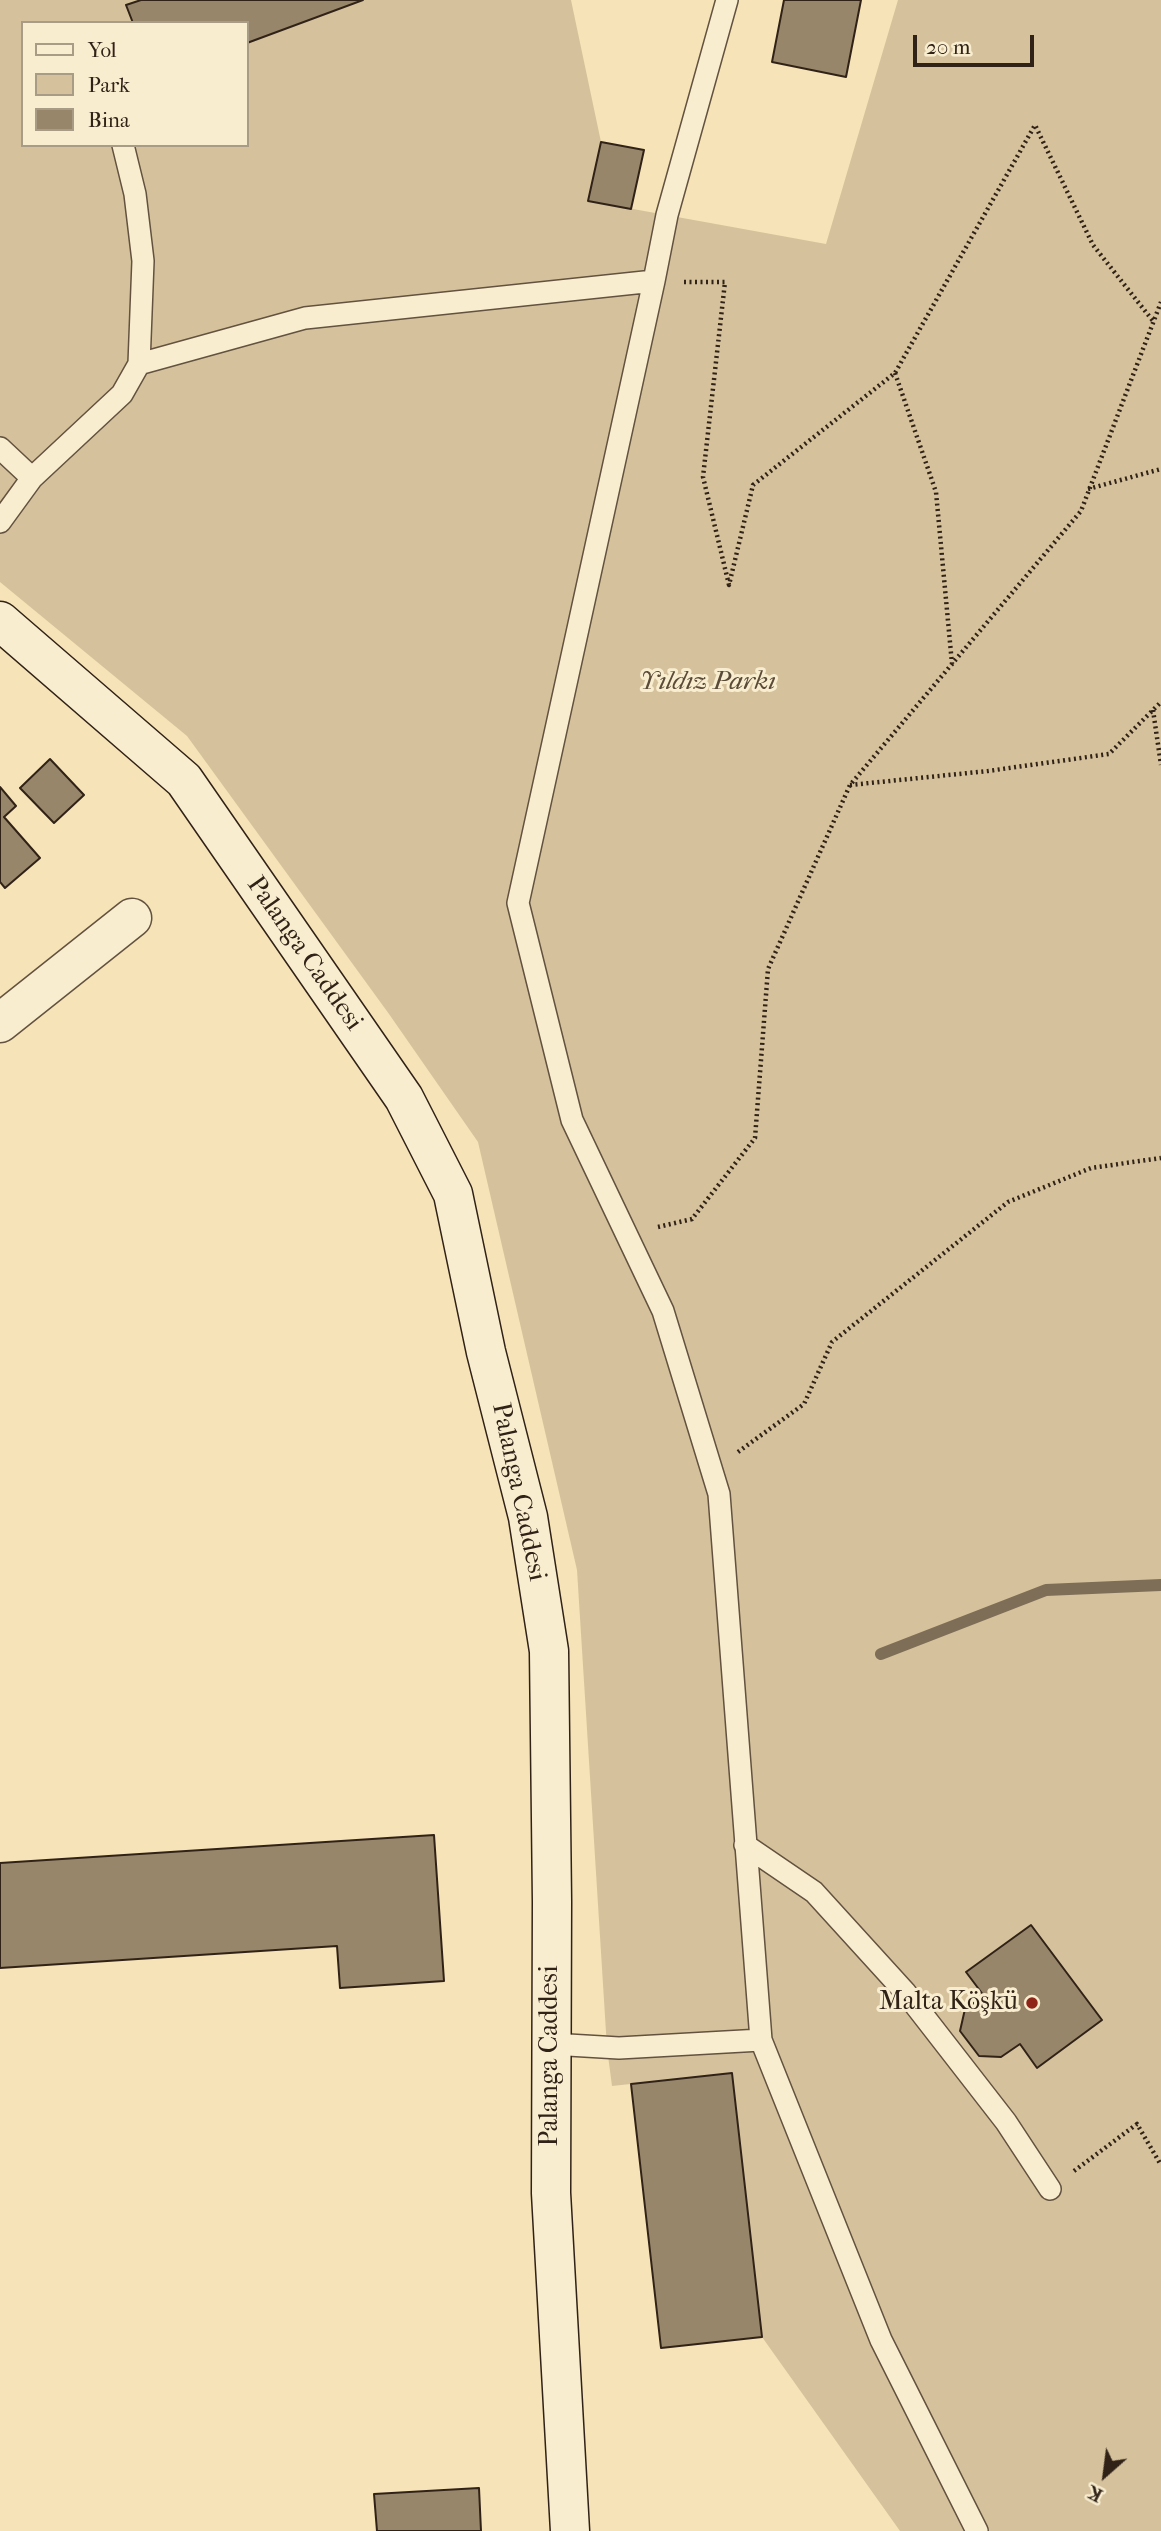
<!DOCTYPE html>
<meta charset="utf-8">
<style>
body{margin:0}
#map{position:relative;width:1161px;height:2531px;overflow:hidden;background:#f6e3b7;font-family:"IM FELL French Canon",serif}
canvas{display:block}
.legend{position:absolute;left:21px;top:21px;width:228px;height:126px;box-sizing:border-box;background:#f9edd0;border:2px solid #a99c86;margin:0;padding:9px 12px;list-style:none;font-size:21px;color:#312217}
.legend li{display:flex;align-items:center;gap:14px;height:35px}
.legend b{width:35px;border:2px solid #a99c86}
.north{position:absolute;left:1070px;top:2440px;width:70px;height:70px;-webkit-text-stroke:5px #f9edd0;paint-order:stroke;rotate:208deg;font-size:19px;font-weight:700;line-height:28px;text-align:center;color:#312217}
.north::after{content:'';display:block;margin:auto;width:24px;height:32px;background:#312217;clip-path:polygon(50% 0,100% 100%,50% 72%,0 100%)}
.scale{position:absolute;left:913px;top:35px;width:121px;height:32px;box-sizing:border-box;border:4px solid #312217;border-top:0;padding-left:9px;font-size:21px;line-height:24px;white-space:nowrap;color:#312217;-webkit-text-stroke:5px #f9edd0;paint-order:stroke}
</style>
<div id="map">
<canvas width="1161" height="2531"></canvas>
<ul class="legend">
<li><b style="height:9px;background:#f9edd0"></b>Yol</li>
<li><b style="height:19px;background:#d5c29c"></b>Park</li>
<li><b style="height:19px;background:#97866a"></b>Bina</li>
</ul>
<div class="north">K</div>
<div class="scale">20 m</div>
</div>
<script>
const g = document.querySelector('canvas').getContext('2d');
g.lineJoin = 'round';
function fillPath(path, color) {
  g.fillStyle = color;
  g.fill(path, 'evenodd');
}
function stroke(path, color, width, dash) {
  g.strokeStyle = color;
  g.lineWidth = width;
  g.lineCap = dash ? 'butt' : 'round';
  g.setLineDash(dash || []);
  g.stroke(path);
}
function drawText(font, color, halo, rows, align = 'center') {
  g.font = font + ' "IM FELL French Canon",serif';
  g.lineWidth = 6;
  g.setLineDash([]);
  g.textBaseline = 'middle';
  g.strokeStyle = halo;
  g.fillStyle = color;
  for (const [text, x, y, turn = 0] of rows) {
    g.save();
    g.translate(x, y);
    g.rotate((+turn || 0) * Math.PI / 180);
    g.textAlign = isNaN(turn) ? turn : align;
    if (halo) g.strokeText(text, 0, 0);
    g.fillText(text, 0, 0);
    g.restore();
  }
}
const green = new Path2D(`
 M0 0H571L601 142 589 201 826 244 898 0H1161V2531H900L762 2337 732 2073 612 2086 607 2048 577 1570 478 1142 389 1014 187 736 0 582ZM23 23H247V145H23Z`);
const stream = new Path2D(`
 M881 1654 1046 1590 1161 1585`);
const building = new Path2D(`
 M141 0H363L247 43V23H133L126 5Z
 M784 0H861L846 77 772 62Z
 M601 142 644 150 631 209 588 201Z
 M50 759 84 795 54 823 20 788Z
 M0 787 16 806 4 817 40 858 5 888 0 882Z
 M434 1835 444 1981 340 1988 337 1946 0 1968V1863Z
 M1031 1925 1102 2020 1037 2068 1020 2044 1001 2057 979 2056 960 2031 965 2009 984 1996 966 1972Z
 M732 2073 762 2337 661 2348 631 2084Z
 M479 2488 481 2531H377L374 2494Z`);
const path = new Path2D(`
 M684 282H725L703 477 729 585 753 485 895 373 1035 125 1093 245 1153 321
 M895 373 936 492 952 664
 M1088 489 1161 469
 M1153 710 1161 765
 M850 785 988 771 1109 754 1161 702
 M658 1227 692 1219 755 1138 768 969 850 785 1081 511 1161 302
 M738 1452 804 1404 832 1342 1008 1202 1091 1168 1161 1158
 M1074 2171 1137 2124 1161 2165`);
const lane = new Path2D(`
 M123 145 135 194 143 261 139 364
 M654 281 667 215 727 0
 M0 448 32 478
 M0 522 32 478 122 394 139 364 305 318 654 281 518 903 572 1120 663 1311 719 1494 761 2040 881 2340 977 2531
 M745 1845 814 1892 905 1992 1006 2122 1050 2189
 M551 2044 619 2048 761 2040`);
const street = new Path2D(`
 M0 1023 132 918`);
const secondary = new Path2D(`
 M0 621 184 780 404 1098 453 1194 486 1352 528 1517 549 1651 552 1902 551 2193 570 2531`);
const markers = [
 [1032,2003,7,"#8f2418"]
];
const parkNames = [
 ["Yıldız Parkı",708,683]
];
const streetNames = [
 ["Palanga Caddesi",304,954,55],
 ["Palanga Caddesi",518,1492,78],
 ["Palanga Caddesi",551,2056,-90]
];
const poiNames = [
 ["Malta Köşkü",1018,2003]
];
fillPath(green, '#d5c29c');
stroke(stream, '#7f6e57', 12);
fillPath(building, '#97866a');
stroke(building, '#312217', 2);
stroke(lane, '#62523f', 24);
stroke(street, '#62523f', 41);
stroke(secondary, '#312217', 41);
stroke(path, '#312217', 4.5, [2, 3.5]);
stroke(lane, '#f9edd0', 21);
stroke(street, '#f9edd0', 38);
stroke(secondary, '#f9edd0', 38);
for (const [x, y, r, color] of markers) {
  const dot = new Path2D();
  dot.arc(x, y, r, 0, 2 * Math.PI);
  g.fillStyle = color;
  g.fill(dot);
  stroke(dot, '#f9edd0', 2.5);
}
drawText('italic 26px', '#5a4a38', '#f9edd0', parkNames);
drawText('26px', '#312217', '#f9edd0', streetNames);
drawText('26px', '#312217', '#f9edd0', poiNames, 'right');
</script>
